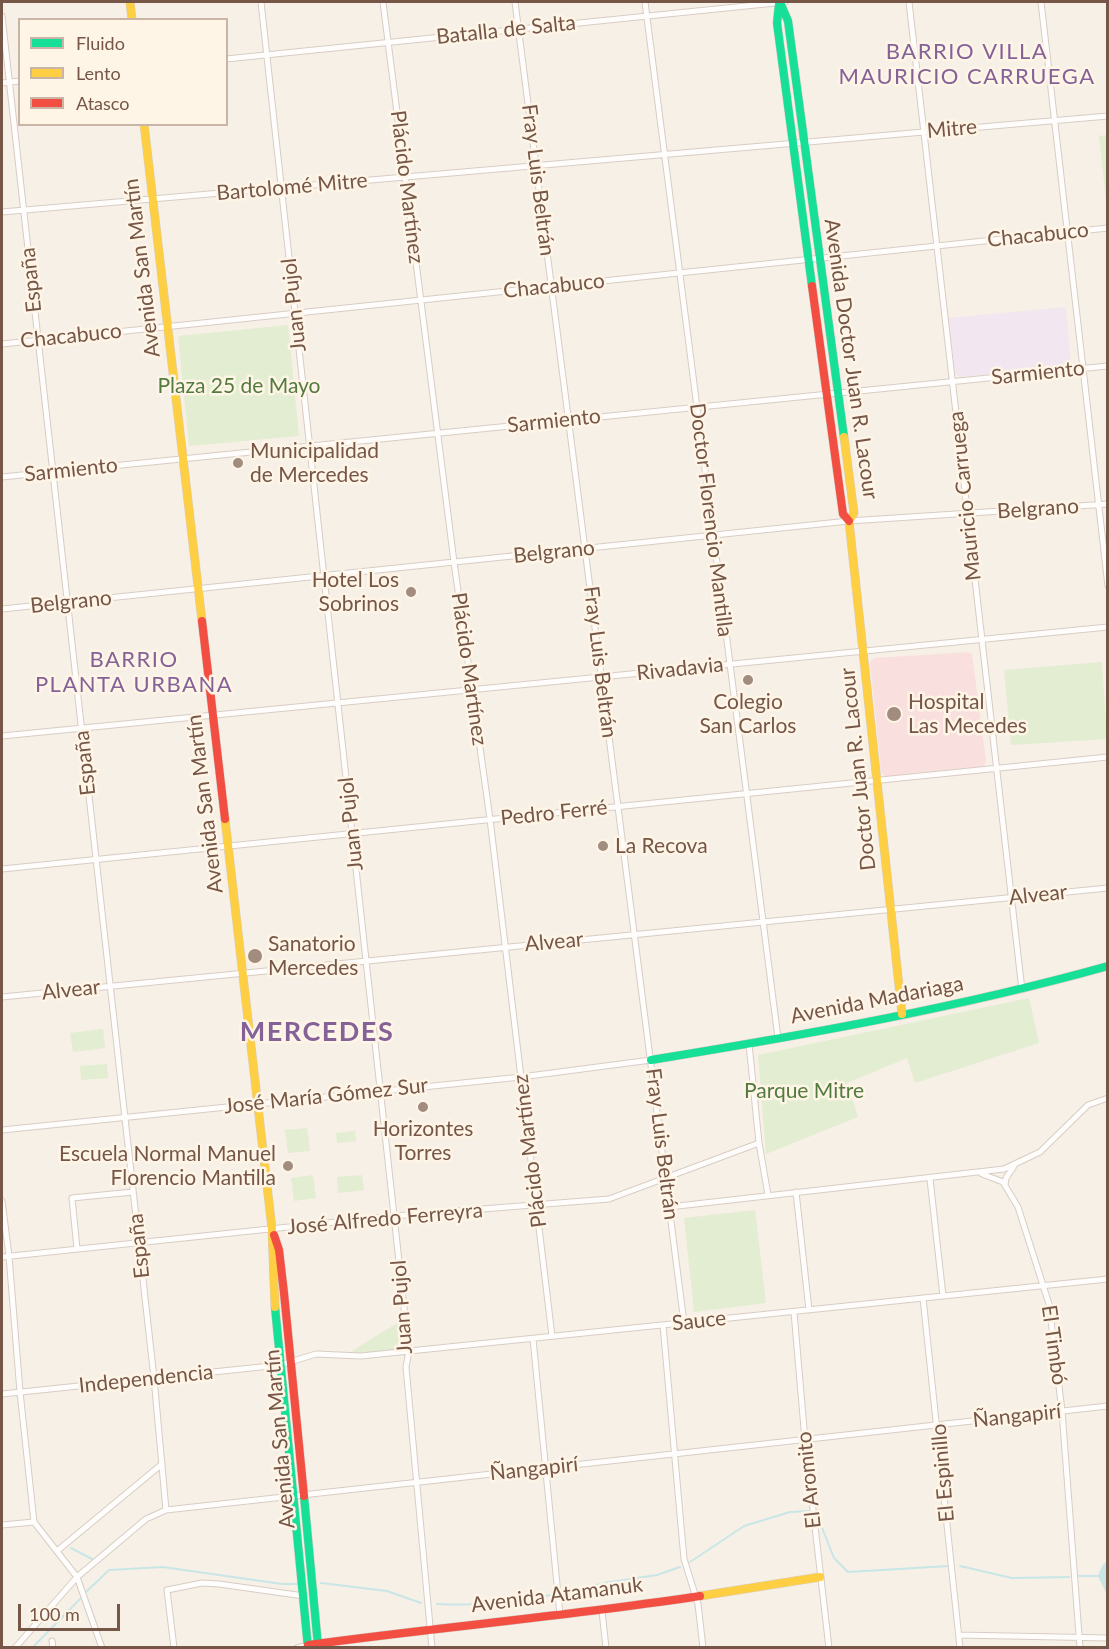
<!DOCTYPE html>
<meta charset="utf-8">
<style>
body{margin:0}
#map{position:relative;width:1109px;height:1649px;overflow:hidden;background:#f7f0e6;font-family:Lato,sans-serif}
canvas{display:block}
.frame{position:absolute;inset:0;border:3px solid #755647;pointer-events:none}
.legend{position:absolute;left:18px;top:18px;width:210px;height:108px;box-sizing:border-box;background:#fff5e7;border:2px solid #c8b5a7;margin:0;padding:8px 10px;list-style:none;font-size:18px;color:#755647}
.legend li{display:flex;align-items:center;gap:12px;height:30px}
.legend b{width:30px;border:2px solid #c8b5a7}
.scale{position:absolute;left:18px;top:1604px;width:102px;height:27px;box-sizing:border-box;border:3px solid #755647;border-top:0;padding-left:8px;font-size:18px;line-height:21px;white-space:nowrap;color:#755647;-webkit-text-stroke:4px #fff5e7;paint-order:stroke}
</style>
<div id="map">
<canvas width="1109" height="1649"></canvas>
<div class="frame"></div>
<ul class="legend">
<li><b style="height:8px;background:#16e098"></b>Fluido</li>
<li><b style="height:8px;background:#ffcf43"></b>Lento</li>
<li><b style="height:8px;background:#f24e42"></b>Atasco</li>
</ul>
<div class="scale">100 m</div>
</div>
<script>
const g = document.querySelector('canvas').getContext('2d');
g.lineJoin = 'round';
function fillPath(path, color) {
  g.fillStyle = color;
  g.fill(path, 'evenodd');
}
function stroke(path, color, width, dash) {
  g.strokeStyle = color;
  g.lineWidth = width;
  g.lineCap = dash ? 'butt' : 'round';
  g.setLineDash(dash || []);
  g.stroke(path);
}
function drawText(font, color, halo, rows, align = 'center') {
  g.font = font + ' Lato,sans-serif';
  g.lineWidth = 5;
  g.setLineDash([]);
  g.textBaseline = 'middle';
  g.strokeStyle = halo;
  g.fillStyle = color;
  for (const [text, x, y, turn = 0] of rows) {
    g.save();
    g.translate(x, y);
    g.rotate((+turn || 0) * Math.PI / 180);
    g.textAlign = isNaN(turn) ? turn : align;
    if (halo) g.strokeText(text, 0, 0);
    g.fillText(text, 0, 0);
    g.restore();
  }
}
const education = new Path2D(`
 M1066 307 1071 366 960 377 955 373 948 318Z`);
const medical = new Path2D(`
 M968 652 972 654 986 760 984 767 885 777 881 772 870 662 874 658Z`);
const green = new Path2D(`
 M1107 135H1108L1107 211 1099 136Z
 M288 325 299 436 189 446 178 336Z
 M1102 662 1107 739 1011 745 1004 670Z
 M1029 998 1039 1043 915 1083 907 1058 847 1083 858 1117 766 1154 758 1055Z
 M103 1029 105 1048 73 1052 70 1033Z
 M107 1064 108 1078 81 1080 80 1066Z
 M307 1128 310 1151 288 1153 285 1130Z
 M355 1131 356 1141 337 1143 336 1133Z
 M313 1175 316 1198 294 1201 291 1178Z
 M362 1175 364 1190 338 1193 337 1177Z
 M755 1210 766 1303 694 1312 684 1218Z
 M399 1322 402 1324 399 1350 361 1355 352 1351Z`);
const water = new Path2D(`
 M1107 1561V1595L1098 1576 1102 1566Z`);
const stream = new Path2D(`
 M815 1517 819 1520 834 1558 848 1572 949 1566
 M71 1548 92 1559
 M690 1562 744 1526 790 1512 809 1511
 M960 1566 1012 1578 1069 1577
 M1079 1576H1099
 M321 1583 387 1591 421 1603
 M86 1592 109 1570 163 1567 282 1584H299
 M563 1592 610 1582 657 1575 680 1567
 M437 1604C479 1606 513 1603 555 1594
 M32 1648 81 1598`);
const street = new Path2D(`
 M261 2 405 1316 409 1351 406 1367 432 1648
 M383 2 454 562 490 819 552 1336
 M515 2 684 1323
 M645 2 778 1038
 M909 2 1022 990
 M1041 2 1108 586
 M2 16 154 1378 166 1510
 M226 59 785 2
 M2 83 20 81
 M2 212 1108 116
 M2 344 1108 228
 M2 477 1108 366
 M2 609 849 521 1108 504
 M2 736 1108 627
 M2 869 1108 757
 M2 997 1108 888
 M749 1044 759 1143 768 1195
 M2 1130 521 1077 651 1060
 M982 1174 1003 1182 1018 1207 1049 1304 1062 1411 1080 1648
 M930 1179 943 1296
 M1005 1185 1006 1178 1014 1166
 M796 1192 809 1310
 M2 1201 9 1256 20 1392 34 1522 77 1577 102 1648
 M669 1207 1004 1169 1040 1152 1088 1105 1108 1098
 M77 1249 72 1198 133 1192
 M2 1257 394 1216 609 1199 759 1143
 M923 1298 960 1648
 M794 1312 805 1440 829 1648
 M663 1325 684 1559 698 1604 703 1648
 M533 1339 560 1615
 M2 1394 280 1365 316 1354 361 1356 1108 1279
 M2 1525 34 1522
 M57 1551 162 1464
 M602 1611 606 1648
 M959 1635 1108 1638
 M52 1641 53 1648
 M15 1648 77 1577 146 1519 166 1510 1108 1406
 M174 1648 167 1590 202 1583 219 1584 304 1596
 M297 1648 308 1645`);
const fast = new Path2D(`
 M780 2 788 21 844 437
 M779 4 777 23 812 286
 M651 1060C804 1035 958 1008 1108 966
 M275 1307 308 1648
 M304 1496 318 1646`);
const slow = new Path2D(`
 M130 2 132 20
 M144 124 202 621
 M844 437 854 513 849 521
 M849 521 902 1014
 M225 819 272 1229 275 1307
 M700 1596 820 1577`);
const jam = new Path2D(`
 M812 286 843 514 849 521
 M202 621 225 819
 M274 1235 279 1250 284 1293 304 1496
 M308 1645C439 1627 570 1616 700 1596`);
const markers = [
 [238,463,6,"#a28c7f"],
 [411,592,6,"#a28c7f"],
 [748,680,6,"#a28c7f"],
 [894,714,8,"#a28c7f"],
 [603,846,6,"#a28c7f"],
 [255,956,8,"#a28c7f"],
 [423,1107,6,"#a28c7f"],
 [288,1166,6,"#a28c7f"]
];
const streetNames = [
 ["Batalla de Salta",506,30,-6],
 ["Mitre",952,129,-5],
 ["Fray Luis Beltrán",538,180,83],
 ["Bartolomé Mitre",292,187,-5],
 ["Plácido Martínez",407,187,83],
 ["Chacabuco",1038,235,-6],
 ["Avenida San Martín",142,268,-97],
 ["España",31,280,-96],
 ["Chacabuco",554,286,-6],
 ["Juan Pujol",294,305,-96],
 ["Chacabuco",71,336,-6],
 ["Avenida Doctor Juan R. Lacour",851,359,82],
 ["Sarmiento",1038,373,-6],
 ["Sarmiento",554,421,-6],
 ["Sarmiento",71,470,-6],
 ["Mauricio Carruega",965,496,-96],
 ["Belgrano",1038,509,-4],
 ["Doctor Florencio Mantilla",711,520,83],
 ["Belgrano",554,552,-6],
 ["Belgrano",71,602,-6],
 ["Fray Luis Beltrán",600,662,83],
 ["Plácido Martínez",469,669,82],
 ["Rivadavia",680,669,-6],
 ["España",85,763,-96],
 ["Doctor Juan R. Lacour",858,769,-96],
 ["Avenida San Martín",205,804,-97],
 ["Pedro Ferré",554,813,-6],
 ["Juan Pujol",351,824,-96],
 ["Alvear",1038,895,-6],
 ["Alvear",554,942,-5],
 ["Alvear",71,990,-6],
 ["Avenida Madariaga",877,1000,-11],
 ["José María Gómez Sur",326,1096,-6],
 ["Fray Luis Beltrán",662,1144,83],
 ["Plácido Martínez",530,1151,-97],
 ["José Alfredo Ferreyra",385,1219,-5],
 ["España",139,1246,-96],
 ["Juan Pujol",402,1307,-94],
 ["Sauce",699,1321,-6],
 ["El Timbó",1054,1345,82],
 ["Independencia",146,1379,-6],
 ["Ñangapirí",1017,1416,-6],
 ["Avenida San Martín",280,1439,-95],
 ["Ñangapirí",534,1469,-6],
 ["El Espinillo",943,1473,-95],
 ["El Aromito",809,1480,-96],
 ["Avenida Atamanuk",557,1595,-7]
];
const parkNames = [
 ["Plaza 25 de Mayo",239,386],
 ["Parque Mitre",804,1091]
];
const poiNames = [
 ["Municipalidad",250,451],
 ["de Mercedes",250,475],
 ["Hotel Los",399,580,"right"],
 ["Sobrinos",399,604,"right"],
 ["Colegio",748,702,"center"],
 ["San Carlos",748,726,"center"],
 ["Hospital",908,702],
 ["Las Mecedes",908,726],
 ["La Recova",615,846],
 ["Sanatorio",268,944],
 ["Mercedes",268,968],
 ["Horizontes",423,1129,"center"],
 ["Torres",423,1153,"center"],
 ["Escuela Normal Manuel",276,1154,"right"],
 ["Florencio Mantilla",276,1178,"right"]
];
const neighbourhoodNames = [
 ["BARRIO VILLA",967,52],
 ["MAURICIO CARRUEGA",967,77],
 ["BARRIO",134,660],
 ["PLANTA URBANA",134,685]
];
const districtNames = [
 ["MERCEDES",317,1032]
];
fillPath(education, '#f2e6f0');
fillPath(medical, '#f9e0df');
fillPath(green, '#e3edd1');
fillPath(water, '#c9e6e7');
stroke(stream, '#c9e6e7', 2);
stroke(street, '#d8cdc5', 7);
stroke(fast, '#d7ccc3', 9);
stroke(slow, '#d7ccc3', 9);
stroke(jam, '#d7ccc3', 9);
stroke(street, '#fefdfb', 5);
stroke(fast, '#16e098', 8);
stroke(slow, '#ffcf43', 8);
stroke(jam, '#f24e42', 8);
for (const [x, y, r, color] of markers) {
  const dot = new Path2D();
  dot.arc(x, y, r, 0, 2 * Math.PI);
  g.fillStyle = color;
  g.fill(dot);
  stroke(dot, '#fff5e7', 2);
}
drawText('21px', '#755647', '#fff5e7', streetNames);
drawText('21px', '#537b3f', '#fff5e7', parkNames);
drawText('21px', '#755647', '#fff5e7', poiNames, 'left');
g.letterSpacing = '1.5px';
drawText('22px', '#846298', '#fff5e7', neighbourhoodNames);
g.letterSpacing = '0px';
g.letterSpacing = '1.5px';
drawText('bold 27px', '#846298', '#fff5e7', districtNames);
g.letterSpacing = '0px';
</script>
